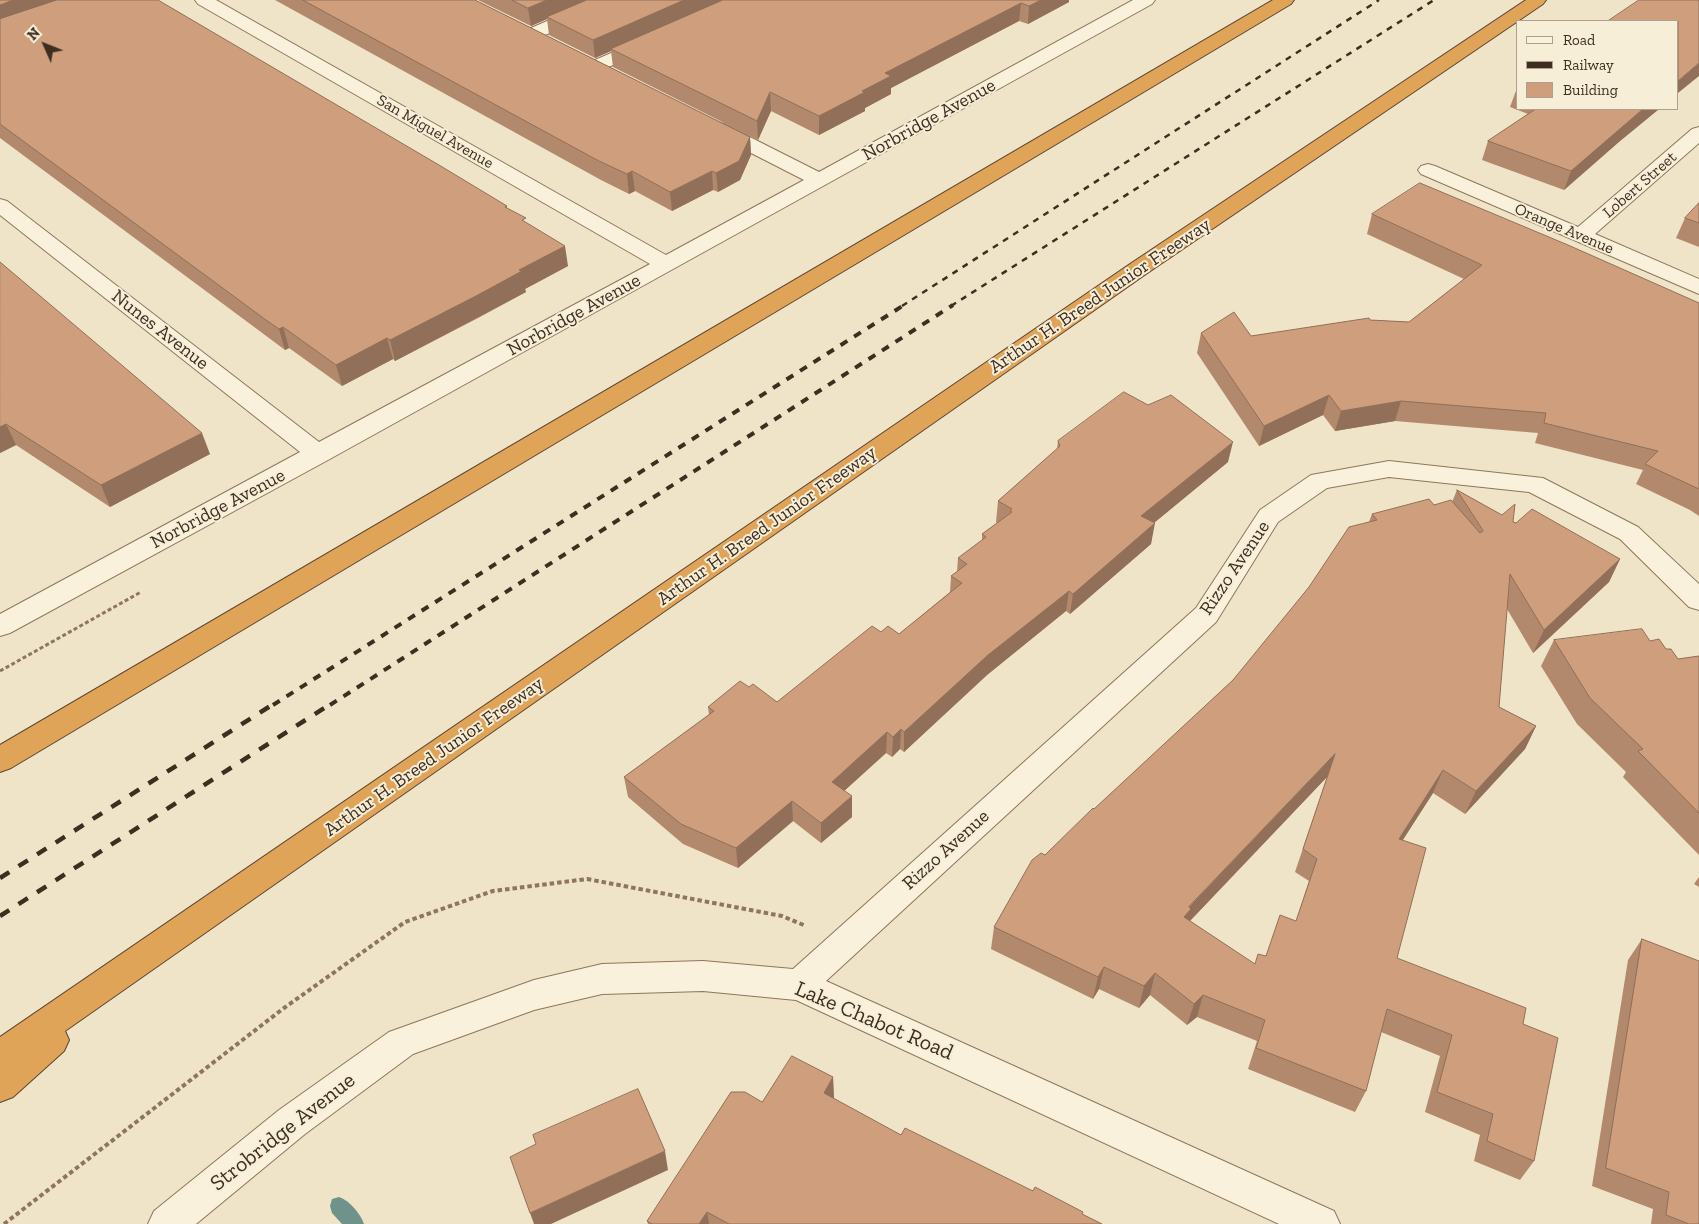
<!DOCTYPE html>
<style>
body{margin:0}
#map{position:relative;width:1699px;height:1224px;overflow:hidden;background:#f0e4c8;font-family:"Zilla Slab",serif}
canvas{display:block}
.legend{position:absolute;left:1516px;top:20px;width:162px;height:90px;box-sizing:border-box;background:#f7eed8;border:1px solid #ada18e;margin:0;padding:6px 9px;list-style:none;font-size:15px;color:#3d2e20}
.legend li{display:flex;align-items:center;gap:10px;height:25px}
.legend b{width:25px;border:1px solid #ada18e}
.north{position:absolute;left:20px;top:20px;width:50px;height:50px;-webkit-text-stroke:4px #f7eed8;paint-order:stroke;rotate:314deg;font-size:14px;font-weight:700;line-height:20px;text-align:center;color:#3d2e20}
.north::after{content:'';display:block;margin:auto;width:18px;height:22px;background:#3d2e20;clip-path:polygon(50% 0,100% 100%,50% 72%,0 100%)}
</style>
<div id="map">
<canvas width="1699" height="1224"></canvas>
<ul class="legend">
<li><b style="height:6px;background:#faf1dc"></b>Road</li>
<li><b style="height:6px;background:#3d2e20"></b>Railway</li>
<li><b style="height:14px;background:#cf9f7d"></b>Building</li>
</ul>
<div class="north">N</div>
</div>
<script>
const g = document.querySelector('canvas').getContext('2d');
g.lineJoin = 'round';
function fillPath(path, color) {
  g.fillStyle = color;
  g.fill(path, 'evenodd');
}
function stroke(path, color, width, dash) {
  g.strokeStyle = color;
  g.lineWidth = width;
  g.lineCap = dash ? 'butt' : 'round';
  g.setLineDash(dash || []);
  g.stroke(path);
}
function drawText(font, color, halo, rows, align = 'center') {
  g.font = font + ' "Zilla Slab",serif';
  g.lineWidth = 4;
  g.setLineDash([]);
  g.textBaseline = 'middle';
  g.strokeStyle = halo;
  g.fillStyle = color;
  for (const [text, x, y, turn = 0] of rows) {
    g.save();
    g.translate(x, y);
    g.rotate((+turn || 0) * Math.PI / 180);
    g.textAlign = isNaN(turn) ? turn : align;
    if (halo) g.strokeText(text, 0, 0);
    g.fillText(text, 0, 0);
    g.restore();
  }
}
const stream = new Path2D(`
 M339 1197C350 1201 360 1213 364 1224H342L332 1213 330 1206 332 1199Z`);
const pathFar1 = new Path2D(`
 M0 671 141 592`);
const path = new Path2D(`
 M4 1224 284 1008 405 922 493 891 587 879 782 916 806 926`);
const minor = new Path2D(`
 M195 0H216L666 255 804 180 710 132 707 128 710 124 717 122 724 124 819 172 1133 0H1155L1152 4 328 460 10 633 0 636V614L300 452 0 215V199L7 201 319 442 650 264 198 4Z
 M596 0H619L616 4 536 39 530 40 524 39 521 35 524 31Z
 M646 38 652 39 655 43 652 47 600 71 594 72 588 71 585 67 588 63Z
 M1699 127V143L1595 234 1699 279V294L1421 174 1418 170 1421 166 1428 164 1435 166 1578 227 1692 129Z
 M1389 461 1543 478 1638 527 1699 584V610L1689 607 1620 539 1529 492 1389 477 1327 488 1278 522 1216 622 826 981 1334 1211 1340 1224H1279L796 1000 703 991 602 994 534 1010 413 1054 305 1134 196 1224H148L154 1211 279 1110 389 1032 534 980 602 964 703 961 793 969 1196 608 1260 510 1311 475Z`);
const highway = new Path2D(`
 M1273 0H1294L1291 4 11 768 0 772V745Z
 M1526 0H1546L1543 4 1146 274 65 1031 69 1040 64 1051 13 1097 0 1102V1037L1130 264Z`);
const railFar2 = new Path2D(`
 M902 306 1379 0
 M951 306 1434 0`);
const railFar1 = new Path2D(`
 M273 705 904 305
 M330 705 953 305`);
const rail = new Path2D(`
 M0 878 275 703
 M0 916 332 703`);
const wall = new Path2D(`
 M0 0 507 206V208L526 223 568 266 525 289 526 292 480 317 395 361 393 359 342 386 289 348 285 350 273 341 0 138Z
 M275 0H475L750 137 751 155 740 180 718 192 713 190 672 211 635 191 629 194 601 180Z
 M478 0H1069V2L1028 24 1019 21 891 88V94L865 108V111L819 135 771 111 758 140 613 67 611 51 595 58 549 35 547 19 531 26Z
 M1518 87V109H1659L1620 141 1564 190 1482 160 1488 141 1528 114 1510 107 1517 88Z
 M1699 203V247L1676 238 1685 218Z
 M1372 214 1699 303V516L1690 510 1636 484 1643 470 1535 443 1538 433 1395 421 1335 431 1323 415 1259 446 1197 353 1201 333 1251 336 1370 320 1409 322 1464 279 1367 234Z
 M0 262 210 454 110 507 16 445 0 453Z
 M1058 441 1228 462 1154 523 1151 544 1070 614 1066 611 987 675 904 752 900 749 892 757 886 753 844 791 852 817 821 843 793 821 738 868 683 844 628 797 624 777 709 715 708 707 749 687 777 702 881 632 899 634 950 592 951 576 957 572 958 558 982 540V534L997 523 996 522 998 501 1057 449Z
 M1457 490 1516 523 1620 559 1609 582 1533 653 1507 609 1499 707 1536 726 1525 749 1465 814 1433 793 1403 840 1397 958 1523 1024 1534 1161 1520 1180 1474 1161 1480 1135 1425 1112 1440 1056 1381 1032 1366 1091 1355 1112 1248 1069 1257 1041 1197 1017 1187 1025 1150 995 1139 1008 1099 989 1093 999 991 949 994 927 1045 855 1233 680 1369 522 1372 514 1452 502ZM1327 777 1295 872 1309 881 1296 921 1266 956 1254 964 1190 921Z
 M1554 640 1650 641 1666 649 1678 659 1699 656V855L1623 777 1626 772 1577 724 1541 666Z
 M1699 877V887L1694 884Z
 M1642 939 1699 1224H1651L1653 1209 1592 1186 1628 960Z
 M833 1077 834 1099 901 1135 1082 1214 1102 1224H648L647 1221 762 1102Z`);
const shadedWall = new Path2D(`
 M13 0H73L0 26V5Z
 M547 0H591L547 17V19L531 26 528 8Z
 M684 0H725L611 49V51L595 58 593 40Z
 M1041 0H1069V2L1028 24 1029 6Z
 M1021 3 1019 21 891 88V94L865 108V111L819 135V116L885 73Z
 M1699 63V76L1678 93V81Z
 M770 92 771 111 758 140 757 121Z
 M1643 109H1659L1620 141 1564 190 1571 171Z
 M750 137 751 155 740 180 718 192 716 173Z
 M632 171 635 191 629 194 627 174Z
 M712 171 713 190 672 211 670 192Z
 M565 246 568 266 525 289 526 292 395 361 390 340 519 270Z
 M283 327 289 348 285 350 279 329Z
 M387 338 393 359 342 386 336 365Z
 M1329 395 1323 415 1259 446 1264 426Z
 M1401 401 1395 421 1335 431 1341 411Z
 M6 424 16 445 0 453V427Z
 M202 433 210 454 110 507 101 485Z
 M1233 442 1228 462 1138 536 1141 516Z
 M1155 523 1151 544 1070 614 1073 594Z
 M1620 559 1609 582 1533 653 1544 630Z
 M1069 591 1066 611 987 675 904 752V732L988 655Z
 M1536 726 1525 749 1465 814 1476 791Z
 M901 729 900 749 892 757 893 737Z
 M887 732 886 753 832 802V782Z
 M1335 754 1327 777 1186 925 1184 917 1189 907Z
 M1443 770 1433 793 1389 861 1399 839Z
 M852 796V817L821 843V823Z
 M792 801 793 821 738 868 736 848Z
 M1104 967 1099 989 1093 999 1098 977Z
 M1155 973 1150 995 1139 1008 1144 986Z
 M1203 995 1197 1017 1187 1025 1194 1004Z
 M833 1077 834 1100 824 1093Z
 M665 1151 668 1170 551 1224H534L530 1213Z
 M707 1212 709 1224H699Z`);
const building = new Path2D(`
 M0 0H13L0 5Z
 M57 0H158L439 165 507 206 505 207 526 218 522 220 565 246 519 270 522 271 476 296 390 340 387 338 336 365 283 327 279 329 266 320 0 124V19Z
 M303 0H475L750 137 739 161 716 173 712 171 670 192 632 171 627 174 599 161Z
 M512 0H547L528 8Z
 M587 0H684L593 40 547 17Z
 M723 0H1041L1029 6 1021 3 885 73 891 76 862 91 865 92 819 116 770 92 757 121 611 49Z
 M1639 0H1699V63L1678 81V21H1608Z
 M1536 109H1643L1571 171 1488 141Z
 M1420 183 1568 245 1699 303V489L1645 464 1658 451 1544 423 1546 413 1401 401 1341 411 1329 395 1264 426 1201 333 1234 312 1251 336 1369 318 1370 320 1409 322 1482 265 1372 214Z
 M1699 203V223L1685 218Z
 M0 262 202 433 101 485 6 424 0 427Z
 M1124 392 1148 405 1171 395 1233 442 1141 516 1155 523 1073 594 1069 591 988 655 904 732 901 729 893 737 887 732 832 782 852 796 821 823 792 801 736 848 681 824 624 777 714 711 708 707 740 681 749 687 753 684 777 702 872 626 881 632 888 626 899 634 962 583 951 576 967 564 958 558 986 537 982 534 1012 512 1010 511 1012 509 998 501 1060 446 1058 441Z
 M1457 490 1502 515 1515 504 1513 522 1516 523 1532 509 1620 559 1544 630 1510 574 1499 707 1536 726 1476 791 1443 770 1399 839 1426 848 1397 958 1526 1008 1523 1024 1558 1038 1534 1161 1487 1141 1493 1114 1437 1092 1452 1035 1387 1009 1366 1091 1256 1048 1265 1020 1203 995 1194 1004 1155 973 1144 986 1104 967 1098 977 994 927 1032 860 1041 853 1045 855 1093 808 1094 809 1233 680 1309 587 1349 527 1377 520 1372 514 1429 499 1434 505 1451 500 1480 533 1483 531ZM1335 754 1303 849 1317 859 1296 921 1280 915 1266 956 1258 954 1255 964 1184 917 1191 909 1189 907Z
 M1642 629 1650 641 1659 639 1666 649H1671L1678 659 1699 656V813L1638 751 1643 749 1590 698 1554 640Z
 M1642 939 1699 961V1224H1689L1666 1215 1669 1192 1606 1168Z
 M792 1056 833 1077 824 1093 901 1135 905 1128 1033 1191 1035 1187 1083 1212 1082 1214 1102 1224H729L707 1212 699 1224H652L647 1221 731 1092H745L762 1102Z
 M638 1089 665 1151 530 1213 510 1157 536 1144 533 1135Z`);
const farStreetnames = [
 ["San Miguel Avenue",435,132,30],
 ["Lobert Street",1640,185,-41],
 ["Orange Avenue",1564,229,23]
];
const streetNames = [
 ["Norbridge Avenue",929,120,-29],
 ["Arthur H. Breed Junior Freeway",1100,296,-34],
 ["Norbridge Avenue",574,315,-29],
 ["Nunes Avenue",160,330,38],
 ["Norbridge Avenue",218,509,-28],
 ["Arthur H. Breed Junior Freeway",767,526,-35],
 ["Rizzo Avenue",1235,568,-56],
 ["Arthur H. Breed Junior Freeway",434,757,-35],
 ["Rizzo Avenue",946,850,-42]
];
const nearStreetnames = [
 ["Lake Chabot Road",874,1021,23],
 ["Strobridge Avenue",283,1132,-38]
];
fillPath(stream, '#6f938a');
stroke(minor, '#8d765c', 2);
stroke(highway, '#5b4430', 2);
stroke(pathFar1, '#8d765c', 3, [4, 2.5]);
stroke(path, '#8d765c', 4, [4.5, 3]);
fillPath(minor, '#faf1dc');
fillPath(highway, '#e0a458');
stroke(railFar2, '#3d2e20', 2.5, [6, 6]);
stroke(railFar1, '#3d2e20', 4, [8, 8]);
stroke(rail, '#3d2e20', 4.5, [11, 11]);
fillPath(wall, '#b2896c');
fillPath(shadedWall, '#916f58');
fillPath(building, '#cf9f7d');
stroke(building, '#916f58', 1);
drawText('16px', '#3d2e20', '#f7eed8', farStreetnames);
drawText('19px', '#3d2e20', '#f7eed8', streetNames);
drawText('22px', '#3d2e20', '#f7eed8', nearStreetnames);
</script>
